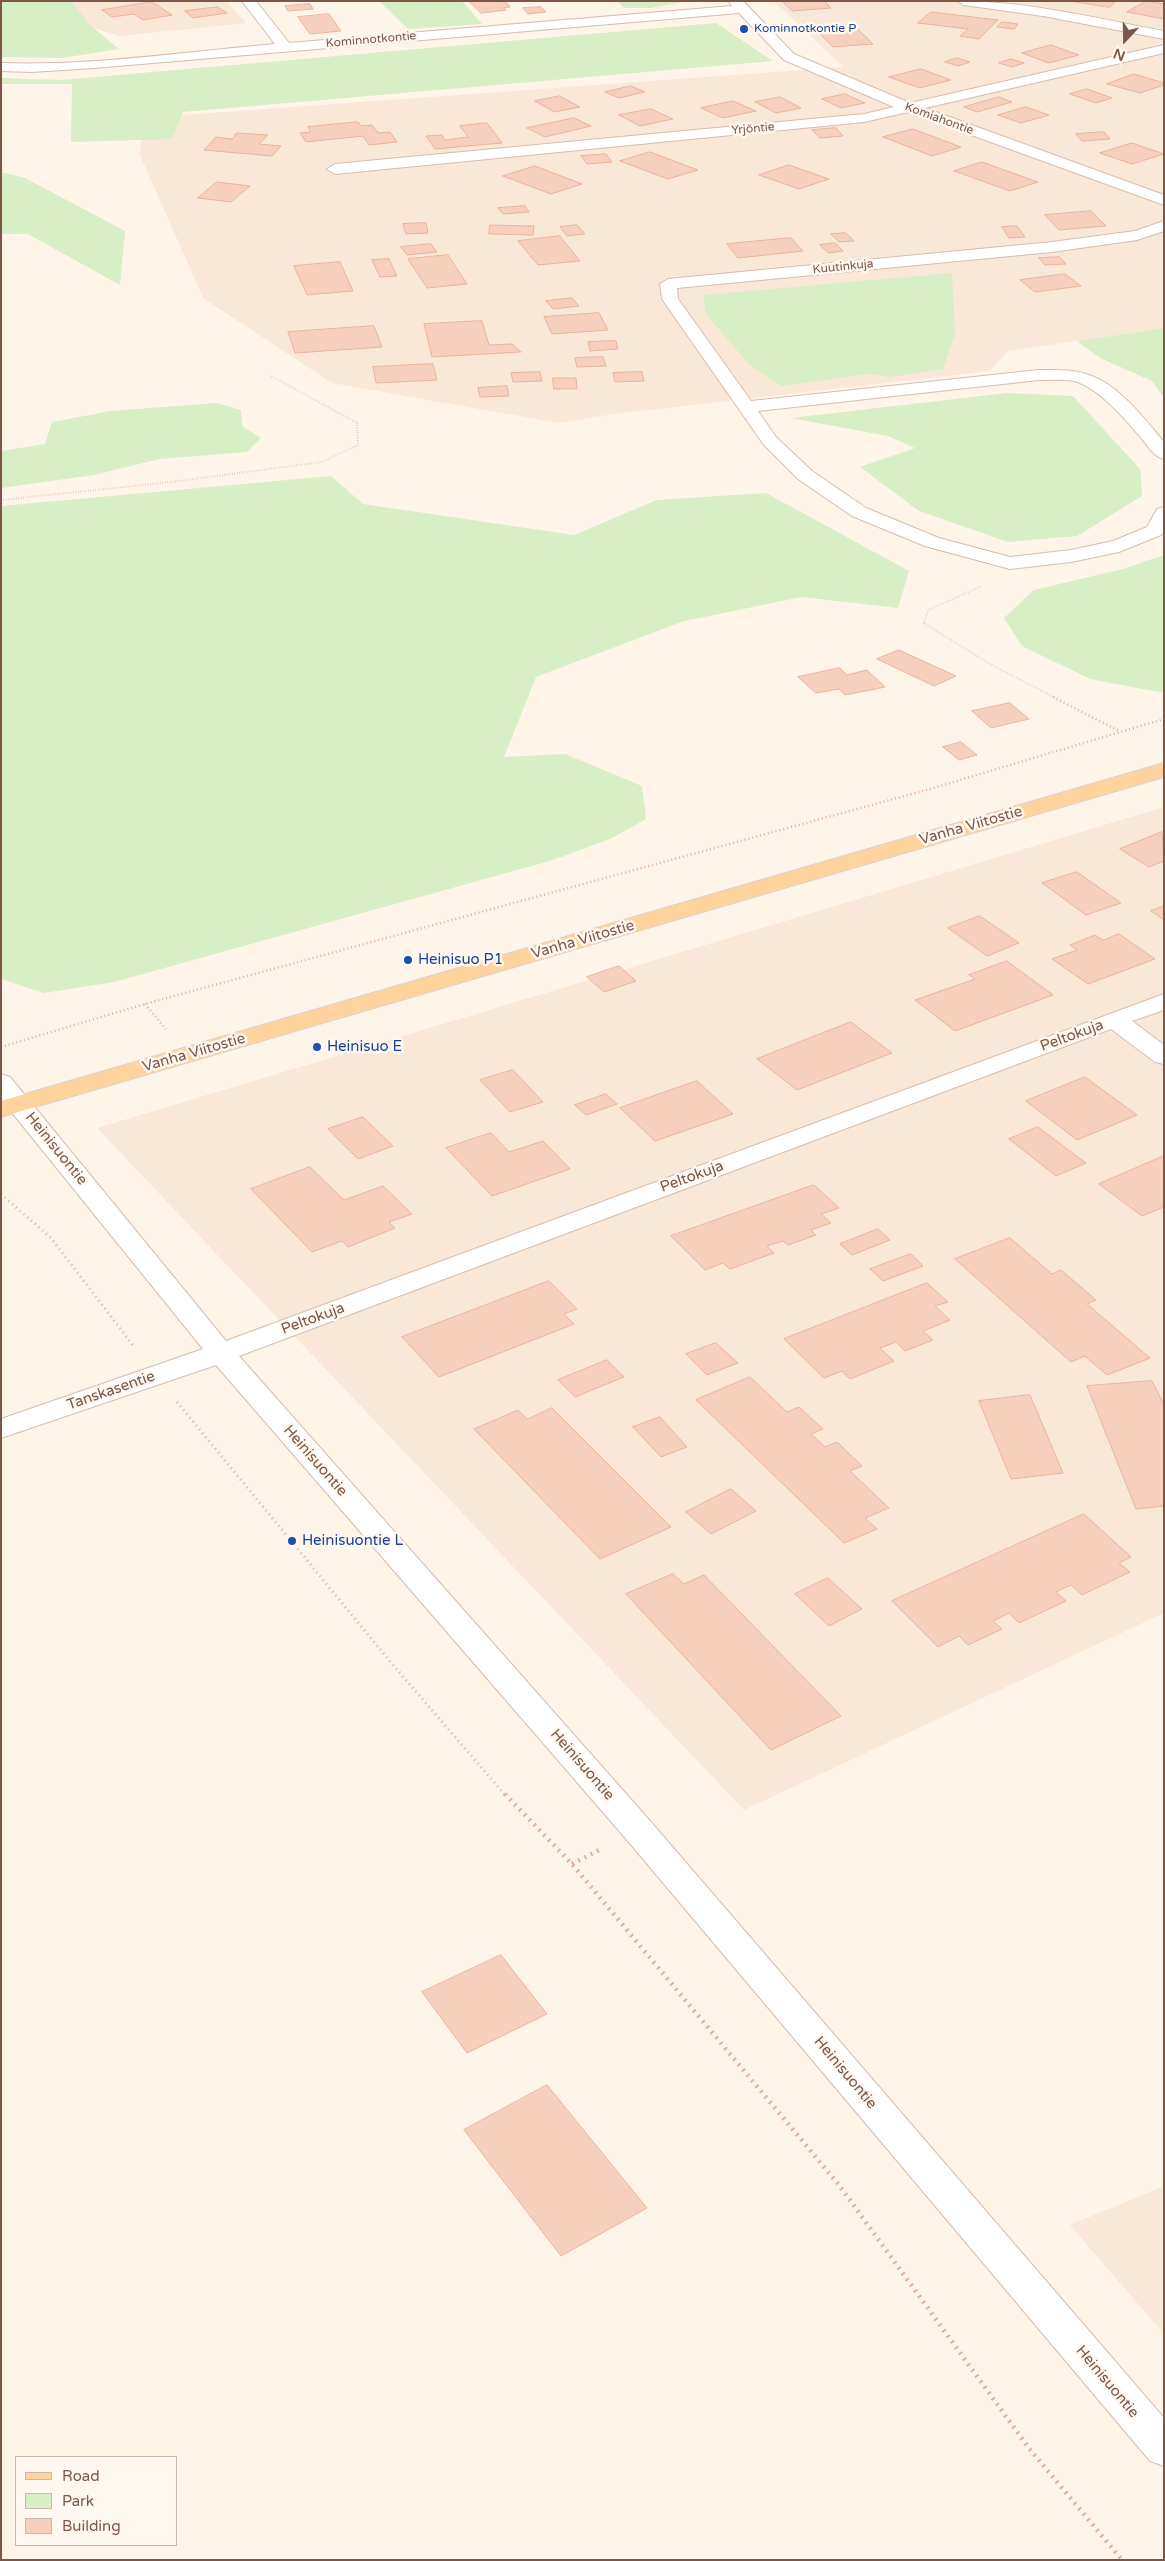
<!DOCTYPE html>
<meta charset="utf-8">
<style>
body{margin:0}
#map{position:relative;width:1165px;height:2561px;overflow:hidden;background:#fef4e8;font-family:"Varela Round",sans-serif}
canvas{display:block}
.frame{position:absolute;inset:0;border:2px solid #7c5748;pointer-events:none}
.legend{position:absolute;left:15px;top:2456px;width:162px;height:90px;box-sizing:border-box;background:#fff8f0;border:1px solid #cbb8ad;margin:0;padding:6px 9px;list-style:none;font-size:15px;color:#7c5748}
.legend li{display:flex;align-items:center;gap:10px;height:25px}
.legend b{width:25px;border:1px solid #cbb8ad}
.north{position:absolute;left:1100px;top:15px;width:50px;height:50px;-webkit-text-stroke:4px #fff8f0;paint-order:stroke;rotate:201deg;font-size:14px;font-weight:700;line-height:20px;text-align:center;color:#7c5748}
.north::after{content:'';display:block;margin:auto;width:18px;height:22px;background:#7c5748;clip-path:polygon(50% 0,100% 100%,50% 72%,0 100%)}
</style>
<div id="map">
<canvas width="1165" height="2561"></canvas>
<div class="frame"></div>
<ul class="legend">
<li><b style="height:6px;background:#ffd39e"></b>Road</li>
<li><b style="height:14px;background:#d8eec4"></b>Park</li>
<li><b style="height:14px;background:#f7cfbd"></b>Building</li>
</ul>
<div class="north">N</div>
</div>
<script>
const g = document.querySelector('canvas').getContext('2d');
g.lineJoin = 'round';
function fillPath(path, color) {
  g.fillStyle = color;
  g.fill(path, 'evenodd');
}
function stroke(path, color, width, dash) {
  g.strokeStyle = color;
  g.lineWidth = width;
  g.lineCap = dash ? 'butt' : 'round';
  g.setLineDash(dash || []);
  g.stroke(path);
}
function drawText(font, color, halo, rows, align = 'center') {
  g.font = font + ' "Varela Round",sans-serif';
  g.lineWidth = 5;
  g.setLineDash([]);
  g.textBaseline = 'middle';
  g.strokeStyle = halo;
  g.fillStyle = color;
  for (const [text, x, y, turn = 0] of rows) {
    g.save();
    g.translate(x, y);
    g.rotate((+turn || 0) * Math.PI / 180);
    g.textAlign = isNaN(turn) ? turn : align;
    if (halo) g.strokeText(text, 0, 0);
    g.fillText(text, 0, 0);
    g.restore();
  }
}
const residential = new Path2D(`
 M1 1H226L246 23 120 36Z
 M774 1H1164V328L1008 351 990 371 614 414 559 423 332 383 203 298 140 155 142 118 843 67Z
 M1164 807V1613L744 1810 97 1128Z
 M1164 2186V2334L1070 2225Z`);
const green = new Path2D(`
 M1 1H71L89 24 119 49 62 58 1 57Z
 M379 1H462L482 24 408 29Z
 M617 1H689L650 8H624Z
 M716 23 773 61 183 112 172 139 71 142 72 84H1V78L61 80Z
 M1 172 25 178 125 231 120 285 28 234H1Z
 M952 273 955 334 943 369 890 377 869 374 781 386 750 365 706 314 703 295Z
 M1164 328V398L1152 381 1100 358 1077 341Z
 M1007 393 1073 396 1140 469 1142 496 1077 536 1008 542 919 511 860 467 915 448 888 436 791 418Z
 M216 403 241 410 242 426 261 438 247 452 159 459 94 475 1 488V451L45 444 52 422 111 411Z
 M331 476 363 504 574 535 657 500 766 493 909 571 898 608 802 597 684 621 536 677 504 757 565 754 642 786 646 819 612 838 553 860 114 982 44 993 1 979V506Z
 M1164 555V693L1090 679 1022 646 1004 618 1034 590 1123 569Z`);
const building = new Path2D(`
 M469 1H505L510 7 503 8 506 10 481 13Z
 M782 1H824L831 8 793 11Z
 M1069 1H1116L1110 7Z
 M1147 1 1164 4V19L1127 12Z
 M152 2 172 15 143 20 134 14 112 17 102 10Z
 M310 4 313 9 288 11 285 6Z
 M218 7 227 13 193 18 185 11Z
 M541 7 546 12 528 14 523 8Z
 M931 12 998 20 979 39 960 36 968 29 918 23Z
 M329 14 341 31 310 34 298 17Z
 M1002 22 1018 24 1014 29 997 27Z
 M857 28 873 44 833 47 817 31Z
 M1051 45 1079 55 1049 63 1022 53Z
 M957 58 970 62 958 66 945 62Z
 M1011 59 1024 63 1012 67 999 63Z
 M921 69 951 80 920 88 889 77Z
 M1134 74 1164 83V85L1140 93 1107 84Z
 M631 86 645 92 619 98 605 92Z
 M1087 89 1112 98 1096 103 1070 94Z
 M845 94 865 103 841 108 822 99Z
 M560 96 580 107 554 112 535 101Z
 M780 97 801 108 776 113 755 102Z
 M999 97 1012 102 977 112 964 107Z
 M733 101 756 111 723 118 701 108Z
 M1026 107 1049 115 1021 123 998 115Z
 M651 109 673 119 640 126 619 115Z
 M574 118 591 126 545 137 527 128Z
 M358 122 361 126 372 125 378 133 390 132 397 142 369 145 363 136 306 142 300 133 311 132 308 127Z
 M487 123 502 143 435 149 426 136 442 135 445 140 468 137 460 126Z
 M836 128 843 136 820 138 812 130Z
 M913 129 961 147 932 156 883 137Z
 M1104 132 1110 139 1082 141 1076 134Z
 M237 133 268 135 259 144 281 146 272 156 204 150 216 137 232 139Z
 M1132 143 1164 154 1132 164 1100 153Z
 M650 152 698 170 668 179 620 161Z
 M606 154 612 162 587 164 581 156Z
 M982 162 1038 182 1010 191 954 171Z
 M789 165 829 179 799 189 759 175Z
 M535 166 582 184 551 194 503 176Z
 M217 182 250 186 231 202 198 198Z
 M525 206 529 212 503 214 498 208Z
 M1091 211 1106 226 1059 230 1045 215Z
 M426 223 428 233 406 234 403 224Z
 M490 225 534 226 533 235 489 234Z
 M577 225 585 234 567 236 560 227Z
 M1017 226 1025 237 1009 238 1002 227Z
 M846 233 854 241 839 242 831 234Z
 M560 236 580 261 538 265 518 241Z
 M791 238 803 251 738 258 727 244Z
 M835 243 843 251 828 253 820 245Z
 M431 244 437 252 407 255 401 247Z
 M448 255 467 284 427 288 408 259Z
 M1060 257 1066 264 1045 265 1039 258Z
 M389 259 397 276 380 277 372 260Z
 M340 262 353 291 307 295 294 266Z
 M1065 274 1081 286 1035 292 1020 280Z
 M572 298 579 306 553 309 546 301Z
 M599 313 608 330 552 334 544 317Z
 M482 321 489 345 512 344 521 352 432 357 424 324Z
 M374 326 382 347 295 353 288 332Z
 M616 341 618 349 590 351 588 342Z
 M603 357 606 366 577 367 575 358Z
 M433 364 437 380 376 383 373 367Z
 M540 372 542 381 513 382 511 373Z
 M642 372 644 381 615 382 613 373Z
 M553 378H576L577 389H554Z
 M507 386 509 396 480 397 478 388Z
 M899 650 956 676 934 686 877 659Z
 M840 668 847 675 867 670 885 687 845 695 839 689 816 693 798 677Z
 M1010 703 1029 719 991 728 972 711Z
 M961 742 977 755 959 760 943 747Z
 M1162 832 1164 861 1149 867 1120 849Z
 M1077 872 1121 903 1086 915 1042 883Z
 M1164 906V920L1151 911Z
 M980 916 1019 943 987 956 948 928Z
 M1119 934 1155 959 1088 984 1052 959 1077 950 1070 945 1095 935 1103 940Z
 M1007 961 1053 995 955 1031 915 1000 975 979 969 975Z
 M619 966 636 981 604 992 587 977Z
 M851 1022 892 1053 797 1090 757 1059Z
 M513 1070 543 1102 510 1112 480 1080Z
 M1085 1077 1137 1115 1077 1140 1026 1101Z
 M697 1081 733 1114 655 1141 620 1108Z
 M606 1094 617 1104 586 1115 575 1105Z
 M363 1117 393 1146 358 1159 328 1129Z
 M1038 1127 1086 1163 1056 1176 1009 1139Z
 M491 1133 509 1152 543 1141 570 1169 492 1196 446 1148Z
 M1164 1156V1207L1142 1216 1099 1184Z
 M310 1167 344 1200 383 1186 412 1214 389 1222 395 1228 348 1247 342 1241 312 1252 251 1189Z
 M814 1185 839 1208 821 1214 831 1223 811 1230 816 1235 788 1245 783 1241 767 1246 774 1253 730 1269 723 1263 705 1270 671 1236Z
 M878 1229 890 1240 852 1255 840 1244Z
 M1010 1238 1052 1274 1061 1270 1096 1300 1087 1304 1150 1358 1107 1375 1085 1356 1071 1362 955 1259Z
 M911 1254 923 1266 883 1281 870 1269Z
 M549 1281 577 1309 564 1314 574 1324 439 1377 402 1337Z
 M927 1283 948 1302 935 1306 950 1320 923 1331 933 1340 905 1351 896 1342 880 1348 894 1361 850 1379 842 1371 824 1378 784 1339Z
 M716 1343 738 1363 707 1375 686 1354Z
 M607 1360 624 1377 575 1397 558 1380Z
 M750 1377 787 1412 799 1407 823 1429 811 1434 825 1447 837 1442 862 1466 850 1471 889 1508 865 1518 877 1529 844 1543 696 1400Z
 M1152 1381 1164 1404V1506L1136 1509 1087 1386Z
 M1030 1395 1063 1473 1011 1479 979 1401Z
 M552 1408 671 1527 600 1559 474 1429 518 1410 527 1419Z
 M660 1417 687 1447 661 1457 633 1427Z
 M731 1489 756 1511 711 1534 686 1512Z
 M1084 1514 1131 1557 1119 1563 1130 1572 1082 1595 1071 1585 1056 1592 1066 1601 1019 1623 1009 1613 993 1621 1002 1629 968 1645 959 1636 938 1647 892 1601Z
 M673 1574 684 1584 704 1575 841 1716 771 1750 626 1594Z
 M828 1578 862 1609 829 1626 795 1594Z
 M501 1955 547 2014 467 2053 422 1992Z
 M547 2085 647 2208 561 2256 464 2130Z`);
const pathFar3 = new Path2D(`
 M1 500 171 482 322 462 358 445 357 423 271 376
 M980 587 928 610 924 623 988 663 1056 698`);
const pathFar2 = new Path2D(`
 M1053 697 1119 731
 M145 1004 166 1029
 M1 1047 145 1004 930 789 1164 719`);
const pathFar1 = new Path2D(`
 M1 1194 51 1238 135 1348
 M177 1402 393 1665 506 1796`);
const path = new Path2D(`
 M505 1794 572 1864 839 2185 1028 2447 1122 2560
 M572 1864 603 1848`);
const minor = new Path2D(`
 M242 1H256L289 43 732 6 728 1H743L794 54 910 103 1164 45V53L925 108 1164 195V205L908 112 864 122 335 174 327 169 335 164 864 114 894 107 784 60 739 13 94 68 32 72 1 71V63C92 66 185 52 275 44Z
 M957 1C1027 1 1095 18 1164 31V39L1043 16 964 5Z
 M1164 221V231L1137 240 1052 252 677 288 678 299 751 401 1039 370C1056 370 1073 369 1089 375 1119 385 1144 418 1164 442V459C1154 457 1148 446 1142 439 1126 420 1098 387 1074 381 1063 379 1050 380 1039 380L758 411 776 437 812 471 866 508 939 538 1010 557 1071 550 1113 541 1147 527 1157 509 1164 507V531L1161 535 1119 552 1071 562 1010 569 925 546 852 516 798 479 764 445 662 299 660 284 668 279 1052 242 1135 231Z
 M1164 994V1010L1132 1021 1164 1045V1064L1155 1062 1111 1029 239 1356 651 1822 1164 2418V2466L1150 2461 627 1840 216 1365 1 1438V1419L203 1349 1 1099V1074L10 1077 226 1341Z`);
const major = new Path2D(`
 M1164 763V777L1 1117V1101Z`);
const markers = [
 [744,29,5,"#1a4fb4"],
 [408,960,5,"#1a4fb4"],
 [317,1047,5,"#1a4fb4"],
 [292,1541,5,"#1a4fb4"]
];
const farTransitnames = [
 ["Kominnotkontie P",754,29]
];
const farStreetnames = [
 ["Kominnotkontie",371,40,-5],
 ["Komiahontie",939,119,20],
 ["Yrjöntie",753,129,-5],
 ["Kuutinkuja",843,267,-6]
];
const streetNames = [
 ["Vanha Viitostie",971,826,-16],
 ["Vanha Viitostie",583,940,-16],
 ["Peltokuja",1072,1036,-20],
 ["Vanha Viitostie",194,1053,-16],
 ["Heinisuontie",56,1149,51],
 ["Peltokuja",692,1177,-20],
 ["Peltokuja",313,1319,-20],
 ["Tanskasentie",111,1391,-19],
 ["Heinisuontie",315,1461,49],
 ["Heinisuontie",582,1765,49],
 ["Heinisuontie",845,2073,50],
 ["Heinisuontie",1107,2382,50]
];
const transitNames = [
 ["Heinisuo P1",418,960],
 ["Heinisuo E",327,1047],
 ["Heinisuontie L",302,1541]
];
fillPath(residential, '#f9e8d8');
fillPath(green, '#d8eec4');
fillPath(building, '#f7cfbd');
stroke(building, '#ebb49b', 1);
stroke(minor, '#d5bdaf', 2);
stroke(major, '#ddd3cf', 2);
stroke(pathFar3, '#ddb29f', 2, [0.5, 2]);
stroke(pathFar2, '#ddb29f', 2.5, [1, 3]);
stroke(pathFar1, '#ddb29f', 3, [1, 4]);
stroke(path, '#ddb29f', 4.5, [2, 5]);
fillPath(minor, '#fff');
fillPath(major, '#ffd39e');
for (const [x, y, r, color] of markers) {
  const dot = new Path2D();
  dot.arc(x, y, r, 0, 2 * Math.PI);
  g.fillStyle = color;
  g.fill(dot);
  stroke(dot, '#fff8f0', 2);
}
drawText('12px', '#164399', '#fff8f0', farTransitnames, 'left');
drawText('12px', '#7c5748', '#fff8f0', farStreetnames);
drawText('15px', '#7c5748', '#fff8f0', streetNames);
drawText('15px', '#164399', '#fff8f0', transitNames, 'left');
</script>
